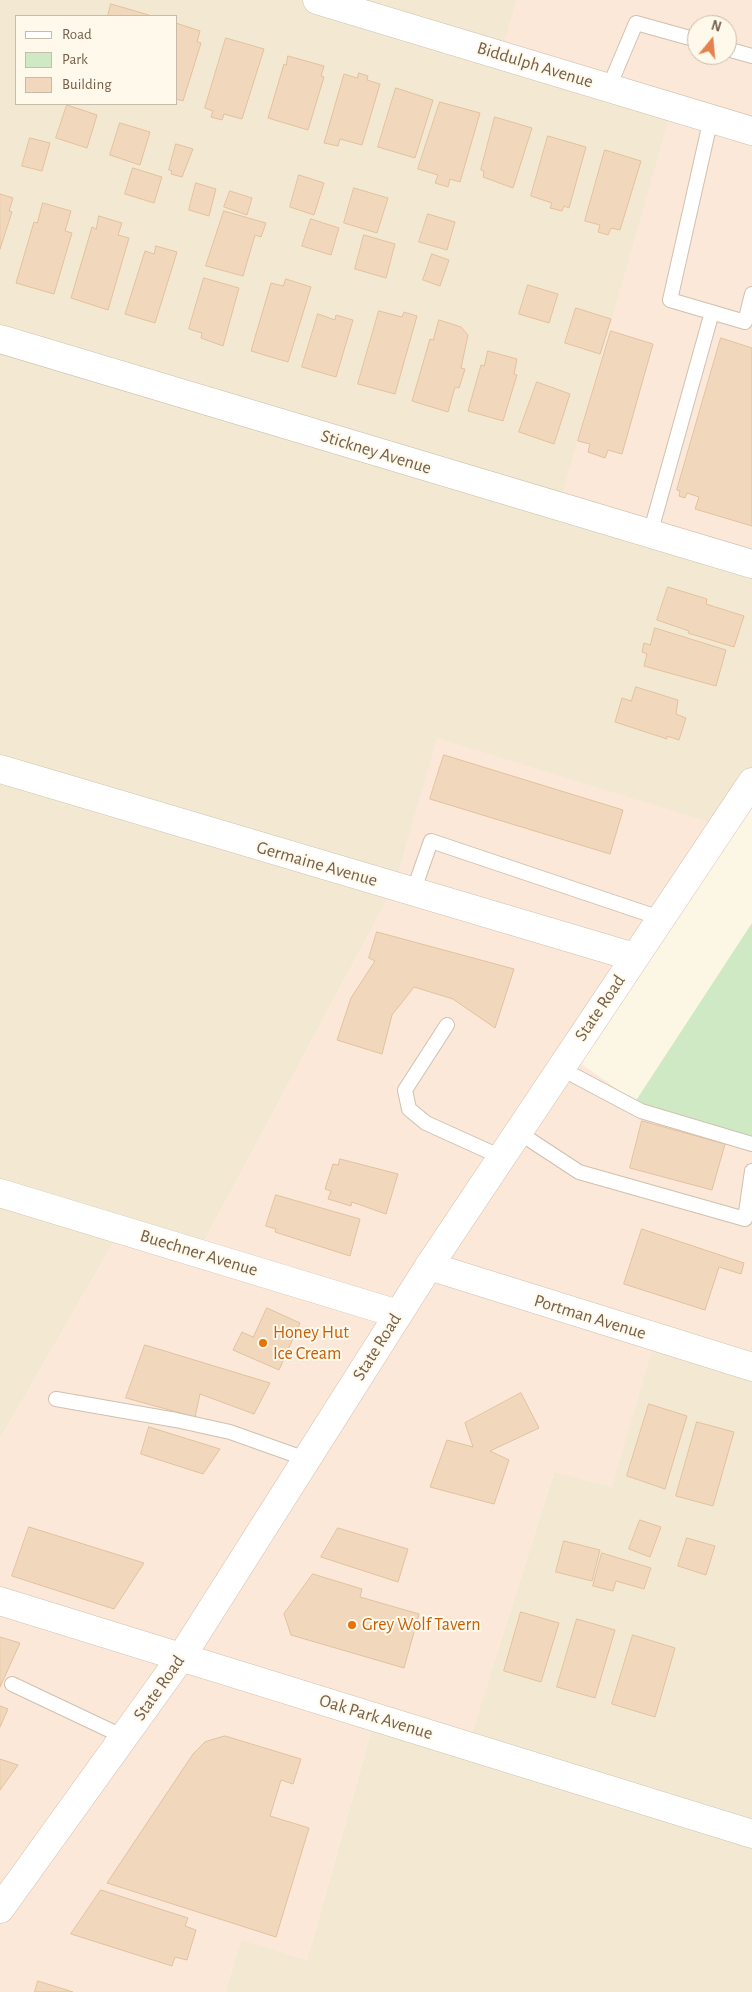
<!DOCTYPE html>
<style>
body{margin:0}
#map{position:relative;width:752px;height:1992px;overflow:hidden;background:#fcf6e4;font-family:"Alegreya Sans",sans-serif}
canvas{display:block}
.legend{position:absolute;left:15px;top:15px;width:162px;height:90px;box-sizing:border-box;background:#fff9eb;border:1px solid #c7bbab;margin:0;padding:6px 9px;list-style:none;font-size:15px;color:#745f4a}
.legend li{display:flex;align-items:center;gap:10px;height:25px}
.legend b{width:25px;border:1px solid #c7bbab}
.north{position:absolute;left:687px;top:15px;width:50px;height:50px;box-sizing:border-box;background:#fff9eb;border:1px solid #c7bbab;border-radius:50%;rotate:17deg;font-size:14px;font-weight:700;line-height:20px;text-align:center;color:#745f4a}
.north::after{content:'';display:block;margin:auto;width:18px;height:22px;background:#e4814c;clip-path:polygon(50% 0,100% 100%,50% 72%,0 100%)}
</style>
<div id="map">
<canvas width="752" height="1992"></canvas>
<ul class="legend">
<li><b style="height:6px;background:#fff"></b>Road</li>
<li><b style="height:14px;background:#cee9c3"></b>Park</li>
<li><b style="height:14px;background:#f1d8bd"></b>Building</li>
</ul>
<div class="north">N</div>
</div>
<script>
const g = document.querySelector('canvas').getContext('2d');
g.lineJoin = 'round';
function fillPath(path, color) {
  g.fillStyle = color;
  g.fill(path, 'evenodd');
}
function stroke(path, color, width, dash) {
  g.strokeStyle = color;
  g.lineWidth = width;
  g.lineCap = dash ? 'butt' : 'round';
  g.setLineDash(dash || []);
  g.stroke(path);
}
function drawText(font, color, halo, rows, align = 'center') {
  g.font = font + ' "Alegreya Sans",sans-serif';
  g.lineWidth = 4;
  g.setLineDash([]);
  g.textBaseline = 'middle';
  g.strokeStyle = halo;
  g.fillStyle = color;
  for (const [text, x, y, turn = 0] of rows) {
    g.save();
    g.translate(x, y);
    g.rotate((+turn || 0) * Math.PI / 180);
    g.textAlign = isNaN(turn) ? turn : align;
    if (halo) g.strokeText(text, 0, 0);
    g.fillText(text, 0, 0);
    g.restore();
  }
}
const residential = new Path2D(`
 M0 0H517L501 55 672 107 752 564V782L722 826 394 887 198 1253 121 1230 0 1439ZM16 16H176V104H16Z
 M656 1337 745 1365 752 1342V1992H225L241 1939 307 1960 375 1717 468 1745 554 1472Z`);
const commercial = new Path2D(`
 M517 0H752V564L559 506 672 107 500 55ZM697 25H727V55H697Z
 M437 738 722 826 569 1055 635 1102 752 1138V1342L745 1365 656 1337 612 1487 554 1472 468 1746 375 1717 307 1960 241 1940 225 1992H0V1439L121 1230 198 1253 394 887Z`);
const green = new Path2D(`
 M752 923V1138L635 1102Z`);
const building = new Path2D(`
 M111 4 149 15 148 16H108Z
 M176 23 200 31 197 42 201 43 183 101 176 99Z
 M226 38 264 49 242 119 224 114 222 120 211 117 213 111 205 108Z
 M288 56 324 66 321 76 324 77 308 130 268 118 284 64 286 65Z
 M359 73 368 76 367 80 380 84 362 145 340 139 338 146 324 143 344 74 357 78Z
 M396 88 433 100 415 158 378 147Z
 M440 102 480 113 460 182 450 179 448 187 435 183 438 175 418 169Z
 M67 105 97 115 87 148 56 138Z
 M495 117 532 128 513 188 483 177 484 171 481 170Z
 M120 123 150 132 140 165 110 155Z
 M548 136 586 147 569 208 564 206 562 211 550 208 552 203 531 196Z
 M30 138 50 143 42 171 22 166Z
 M176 144 193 149 182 177 171 174 172 171 169 170Z
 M605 150 641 161 620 230 611 228 608 235 598 232 600 225 585 221Z
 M133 168 162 177 154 203 125 194Z
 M299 175 324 183 314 215 290 207Z
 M196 183 216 189 209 216 189 210Z
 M354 188 388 198 377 233 344 223Z
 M230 191 252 198 247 215 224 207Z
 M0 194 13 198 9 211 12 212 0 249Z
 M43 203 71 211 65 231 72 233 54 294 16 283 34 222 37 223Z
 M224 211 266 223 261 237 255 235 243 276 206 266Z
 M428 214 455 222 447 250 419 242Z
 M99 216 122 223 118 235 129 238 108 310 71 298 92 227 96 229Z
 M311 219 339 228 331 255 302 246Z
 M364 235 395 244 386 278 355 269Z
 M156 246 177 252 155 323 125 314 145 251 154 254Z
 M432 254 449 260 440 286 423 280Z
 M204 278 239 288 223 346 201 338 202 333 189 329Z
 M286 279 311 287 288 362 251 351 271 283 283 286Z
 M528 285 558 294 549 323 519 314Z
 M576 308 611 319 600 354 565 343Z
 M379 311 402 317 404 312 417 316 395 394 358 384Z
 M318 314 335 320 336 315 353 320 336 377 302 367Z
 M439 320 461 327 468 335 461 368 465 369 459 388 455 387 448 412 412 401 430 339 433 340Z
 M611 331 653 344 622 454 608 450 605 458 588 452 590 444 578 441Z
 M721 338 752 348V526L695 509 699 497 687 493 685 498 679 496 680 491 677 490Z
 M488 351 517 359 514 374 517 375 503 421 468 411 481 365 484 366Z
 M537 382 570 394 554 444 519 432Z
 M668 587 707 599 706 604 744 616 734 647 688 633 689 631 657 620Z
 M655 628 726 650 716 686 644 666 647 654 642 652 644 643 650 645Z
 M636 687 678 700 676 714 686 718 679 740 667 736V739L615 722 622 698 631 701Z
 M444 755 623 810 610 854 430 799Z
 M377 932 514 969 495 1028 453 999 414 987 392 1015 382 1054 337 1040 351 998 375 961 369 958Z
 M642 1121 725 1144 712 1190 630 1168Z
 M340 1159 398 1174 386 1214 352 1202 351 1206 328 1199 331 1191 325 1189 333 1164 338 1165Z
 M276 1195 360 1219 350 1256 275 1232 276 1229 266 1226Z
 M642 1229 744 1263 741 1274 719 1267 705 1310 624 1284Z
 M267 1308 300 1323 279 1370 233 1350 242 1332 253 1337Z
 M145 1345 270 1383 254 1414 200 1394 195 1417 126 1398Z
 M521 1393 539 1428 490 1451 509 1460 494 1504 430 1487 447 1440 473 1447 465 1423Z
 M649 1404 687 1416 665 1489 627 1476Z
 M697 1422 734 1432 713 1506 676 1496Z
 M149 1427 220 1449 203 1474 141 1454Z
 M640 1520 661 1527 650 1557 629 1549Z
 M29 1527 144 1563 114 1609 12 1576Z
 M338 1528 408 1549 398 1582 321 1557Z
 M687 1538 715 1546 706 1575 678 1566Z
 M564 1541 600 1550 592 1581 556 1572Z
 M602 1553 651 1568 644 1589 616 1581 613 1591 593 1586Z
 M313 1574 362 1589 360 1597 419 1614 404 1668 291 1635 284 1614Z
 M521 1612 559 1623 541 1682 504 1671Z
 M577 1619 615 1630 595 1698 557 1687Z
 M633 1635 675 1648 655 1717 612 1704Z
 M0 1637 20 1643 0 1687Z
 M0 1706 8 1709 0 1727Z
 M225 1736 301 1759 293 1784 281 1780 270 1816 309 1828 276 1937 107 1883 193 1754 205 1742Z
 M0 1759 18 1765 0 1790Z
 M101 1890 188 1918 185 1926 196 1930 187 1960 175 1957 172 1966 71 1934Z
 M38 1981 73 1992H35Z`);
const lane = new Path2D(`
 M727 49 752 56
 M609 87 636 23 697 40
 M711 118 670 300 745 322 752 294
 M650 534 712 312
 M413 892 431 841 660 918
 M447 1025 405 1090 409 1109 426 1123 501 1157
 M560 1068 641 1111 752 1144
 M518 1132 579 1172 745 1219 752 1171
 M56 1399 176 1420 230 1432 306 1459
 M12 1684 124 1737`);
const street = new Path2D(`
 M317 0 752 131
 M0 339 752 564
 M0 769 634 957
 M0 1193 398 1314
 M429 1266 752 1367
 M0 1601 752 1834`);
const secondary = new Path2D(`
 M0 1909 182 1656 429 1266 752 782`);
const markers = [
 [263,1343,5,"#e8710a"],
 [352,1625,5,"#e8710a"]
];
const streetNames = [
 ["Biddulph Avenue",535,65,17],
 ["Stickney Avenue",376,452,17],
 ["Germaine Avenue",317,864,16],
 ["State Road",600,1008,-56],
 ["Buechner Avenue",199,1253,17],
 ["Portman Avenue",590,1317,17],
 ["State Road",377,1347,-58],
 ["State Road",159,1688,-55],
 ["Oak Park Avenue",376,1717,17]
];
const foodNames = [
 ["Honey Hut",273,1333],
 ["Ice Cream",273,1354],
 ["Grey Wolf Tavern",362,1625]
];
fillPath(residential, '#f3e9d3');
fillPath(commercial, '#fce8d8');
fillPath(green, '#cee9c3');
fillPath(building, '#f1d8bd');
stroke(building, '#e3c19d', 1);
stroke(lane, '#cfc1ae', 16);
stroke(street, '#cfc1ae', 29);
stroke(secondary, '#d0bfa8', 29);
stroke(lane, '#fff', 14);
stroke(street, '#fff', 28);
stroke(secondary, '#fff', 28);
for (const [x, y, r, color] of markers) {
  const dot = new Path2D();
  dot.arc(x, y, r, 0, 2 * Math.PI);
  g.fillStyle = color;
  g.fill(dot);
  stroke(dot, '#fff9eb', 2);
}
drawText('18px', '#745f4a', '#fff9eb', streetNames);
drawText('18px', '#c56008', '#fff9eb', foodNames, 'left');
</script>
